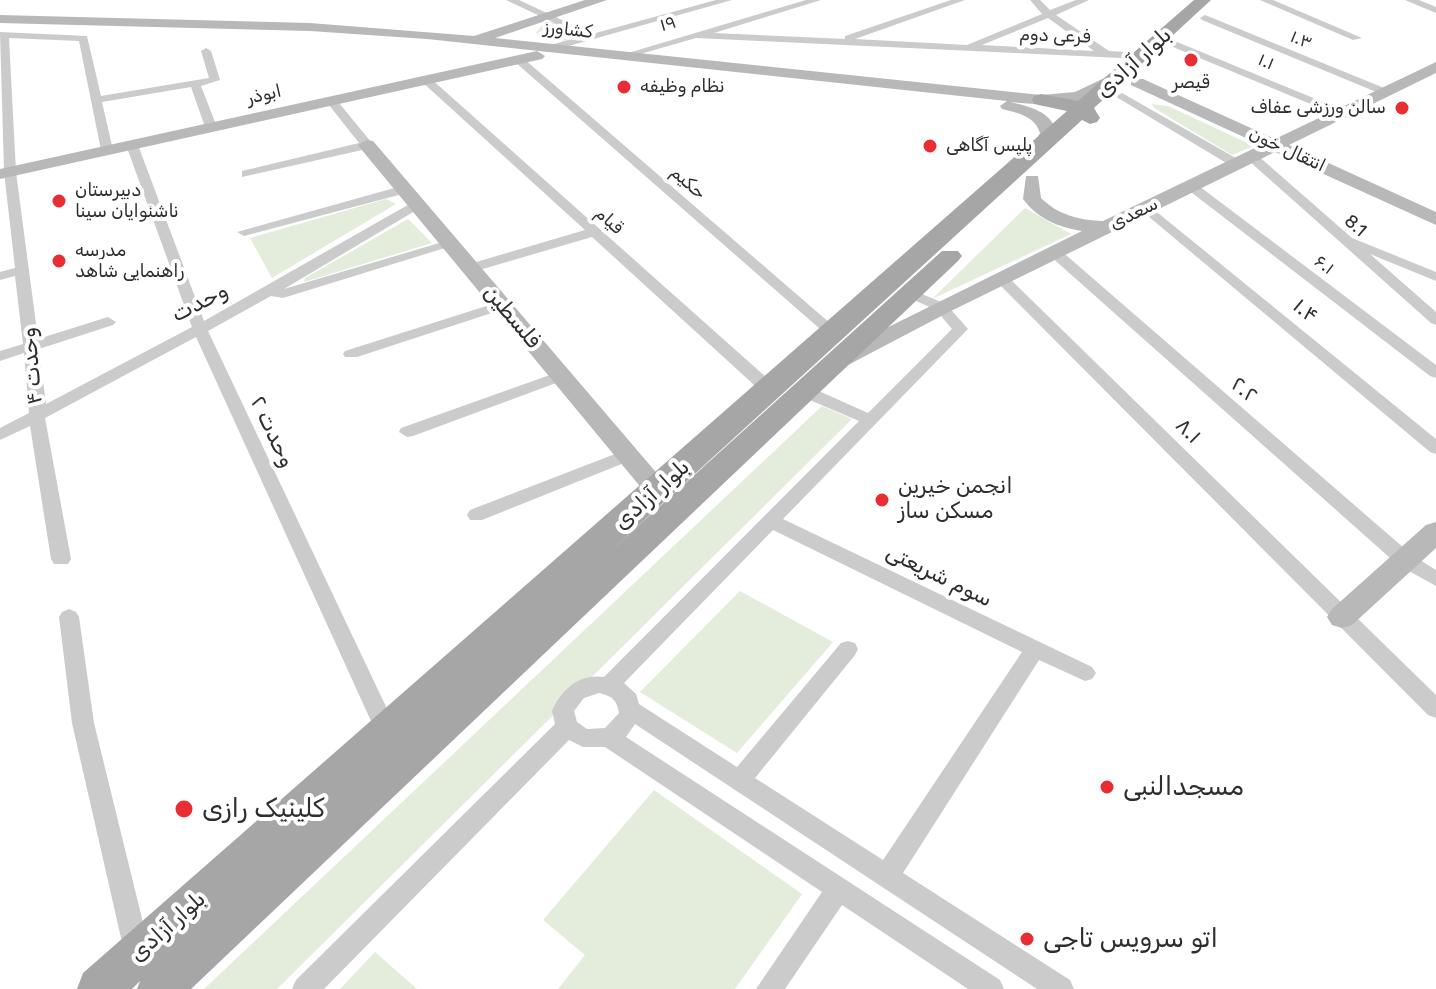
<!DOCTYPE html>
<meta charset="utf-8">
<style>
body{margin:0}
canvas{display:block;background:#fff}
</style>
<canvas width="1436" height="989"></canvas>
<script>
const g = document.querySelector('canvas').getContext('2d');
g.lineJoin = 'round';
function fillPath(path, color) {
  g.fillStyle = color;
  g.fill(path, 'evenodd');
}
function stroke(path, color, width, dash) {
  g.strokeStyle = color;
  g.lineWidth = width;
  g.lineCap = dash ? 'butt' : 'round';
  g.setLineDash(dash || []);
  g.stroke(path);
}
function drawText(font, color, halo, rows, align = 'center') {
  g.font = font + ' Rubik,"Noto Naskh Arabic",sans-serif';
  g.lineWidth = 8;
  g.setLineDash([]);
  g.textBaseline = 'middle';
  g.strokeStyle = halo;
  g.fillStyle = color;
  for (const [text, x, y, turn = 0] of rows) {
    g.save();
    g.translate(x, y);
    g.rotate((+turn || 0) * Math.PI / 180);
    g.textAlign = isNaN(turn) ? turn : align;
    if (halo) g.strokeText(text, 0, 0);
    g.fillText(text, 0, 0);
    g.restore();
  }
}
const green = new Path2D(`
 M547 19 582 36C565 40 548 48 536 33Z
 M1152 104 1168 106 1254 146 1232 155 1154 108Z
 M386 199 396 204 272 278 250 238Z
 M1025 208 1071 234 932 299Z
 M408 219 432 243 304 282 305 278Z
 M822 406 852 419 277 989H204Z
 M740 591 833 642 737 753 640 692Z
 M654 790 802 894 735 989H558L585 955 543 920Z
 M375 952 417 989H340Z`);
const street = new Path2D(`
 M506 0H519L592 34 716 0H732L551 51 547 50V46L582 36Z
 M806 0H821L714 33 845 39V36L951 0H965L855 39 967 45 1042 14 1030 0H1040L1050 10 1076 0H1089L1056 15 1109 51 1143 53 1148 56 1143 59 696 38 623 59 618 56ZM1048 18 1094 51 982 45Z
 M1260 0H1273L1362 38 1353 40Z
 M1405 0H1419L1436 7V13Z
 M1205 15 1389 90 1391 92 1381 94 1202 20 1200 18Z
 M0 32 87 36 101 96 209 78 201 51 206 48 211 51 220 80 201 86 217 127 211 131 205 127 191 87 102 102 113 150 107 154 101 150 79 41 9 38 16 172 38 339 108 317 116 322 113 325 39 349 46 404 192 327 126 145 128 142 138 145 204 321 413 202 425 205 284 289 446 241 451 240 458 244 283 298 271 296 208 331 398 732 395 739 387 741 379 739 376 732 196 337 45 418 71 559 68 564H54L51 559 30 426 0 440V428L29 413 24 353 0 361V351L23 344 15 276 0 280V272L15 268 4 172Z
 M1177 42 1345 111 1347 113 1337 115 1173 47 1172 45Z
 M515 58H523L838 330V336H828L515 62Z
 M421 77H429L776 386 778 390 776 394H764L592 237 476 271H466V265L585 230 421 81Z
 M1122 93 1241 161 1243 164 1233 167 1118 98 1116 96Z
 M331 97 335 98 371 142V148L242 177V171L359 143 325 100Z
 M1248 154H1256L1352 238 1436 272V281L1370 254 1436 312V325L1431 323 1248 160Z
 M1187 183H1195L1436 365V378L1430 376 1187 189Z
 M405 185 411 189 410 192 244 236 237 232Z
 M1147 204 1436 439V454L1430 452 1142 211 1140 208Z
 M1054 248 1059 249 1412 555 1436 570V586L1398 565 1049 255V249Z
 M1001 274 1006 275 1436 695V718L1428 715 996 281 994 278Z
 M910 289 946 304 968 329 783 519 1092 667 1096 673 1092 679 1085 681 1039 660 903 873 1070 980 1074 989H1037L635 724 626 737 1000 980 1004 989H968L842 905 785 989H756L822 892 605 747H583L569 740 324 989H292L296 980 555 724 552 711C561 690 579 673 604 677L859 421 798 395 796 391 798 387H810L868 413 952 329 936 310 905 296V290ZM773 530 1022 652 883 860 755 778 855 655 858 649 855 643 848 641 841 643 737 767 639 704 636 694 624 683ZM599 693C611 696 617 699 619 713L605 728 587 729 577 722 574 711 584 698Z
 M502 301 509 305 507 308 357 357H345L343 354 345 351Z
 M561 371 569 376 567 379 413 436 407 437 399 432 401 428Z
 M628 449 637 455 634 459 482 520H470L467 515 470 510Z
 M69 609 76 612 79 617 94 723 150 951 146 960 137 964 128 960 124 951 72 723 59 617 62 612Z`);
const secondary = new Path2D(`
 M585 0H607L495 38 1041 95 1075 92 1117 72 1125 77C1095 107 1049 106 1010 102 1031 107 1050 111 1058 133L1047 151 1041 152 1032 147 1040 133C1035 116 1018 113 1002 109L1000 106 1007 101 427 39 310 31 0 23V15L310 23 474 36Z
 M537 51 545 56 542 59 0 179V169Z
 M1436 62V73L1289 145 1436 212V225L1275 152 949 312 848 365H832L829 360 832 355 1082 231C1058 227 1038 219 1023 199L1026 176H1038L1041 198C1058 215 1079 220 1103 221L1261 145 1131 85V79H1143L1275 139Z
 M367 140 373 141 666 484 670 490 666 496 657 499 648 496 361 149 358 145Z
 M1436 522V548L1352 625 1342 628 1332 625 1327 617 1332 609 1426 525Z`);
const primary = new Path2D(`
 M1194 0H1211L1094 108 1100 118 1097 122 1090 124 1082 120 606 555 942 251H958L962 256 958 261 191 989H137L140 981 132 989H77L83 973 1067 111 1034 104 1032 100 1034 96 1041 94 1078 101Z`);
const markers = [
 [1191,60,8,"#e82d33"],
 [624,87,8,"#e82d33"],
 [1402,108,8,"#e82d33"],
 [930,146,8,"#e82d33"],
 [59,201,8,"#e82d33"],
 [59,261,8,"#e82d33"],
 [882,500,8,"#e82d33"],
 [1107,787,8,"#e82d33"],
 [184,809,10,"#e82d33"],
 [1027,939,8,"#e82d33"]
];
const farStreetnames = [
 ["۱۹",668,24,-16],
 ["کشاورز",568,30,6],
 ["فرعی دوم",1055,36,2],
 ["۱.۳",1301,40,22],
 ["۱.۱",1266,62,23],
 ["ابوذر",264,95,-13],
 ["انتقال خون",1287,150,25],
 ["حکیم",688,183,41],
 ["سعدی",1134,214,-26],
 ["قیام",609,221,42],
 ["8.1",1355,226,41],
 ["۶.۱",1324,265,37]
];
const farPoinames = [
 ["قیصر",1191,83,"center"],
 ["نظام وظیفه",640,87],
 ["سالن ورزشی عفاف",1386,108,"right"],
 ["پلیس آگاهی",946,146],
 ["دبیرستان",75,191],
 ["ناشنوایان سینا",75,212],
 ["مدرسه",75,251],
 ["راهنمایی شاهد",75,272]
];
const streetNames = [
 ["بلوار آزادی",1134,63,-42],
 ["وحدت",200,303,-27],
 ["۱.۴",1305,311,40],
 ["فلسطین",512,317,50],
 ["وحدت ۴",32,366,-95],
 ["۲.۲",1244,390,41],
 ["۸.۱",1188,431,45],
 ["وحدت ۲",272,432,65],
 ["بلوار آزادی",652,495,-42],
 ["سوم شریعتی",939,576,26],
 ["بلوار آزادی",168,927,-42]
];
const poiNames = [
 ["انجمن خیرین",898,487],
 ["مسکن ساز",898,512]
];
const nearPoinames = [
 ["مسجدالنبی",1123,787],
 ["کلینیک رازی",202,809],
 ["اتو سرویس تاجی",1043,939]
];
fillPath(green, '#e4ecdc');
fillPath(street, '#cbcbcb');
fillPath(secondary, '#b8b8b8');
fillPath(primary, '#a6a6a6');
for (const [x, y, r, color] of markers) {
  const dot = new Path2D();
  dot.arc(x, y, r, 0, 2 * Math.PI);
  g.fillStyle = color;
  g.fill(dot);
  stroke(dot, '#fff', 3);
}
drawText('18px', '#2e2e2e', '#fff', farStreetnames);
drawText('18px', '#2e2e2e', '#fff', farPoinames, 'left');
drawText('22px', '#2e2e2e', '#fff', streetNames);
drawText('22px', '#2e2e2e', '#fff', poiNames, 'left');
drawText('26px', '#2e2e2e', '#fff', nearPoinames, 'left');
</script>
